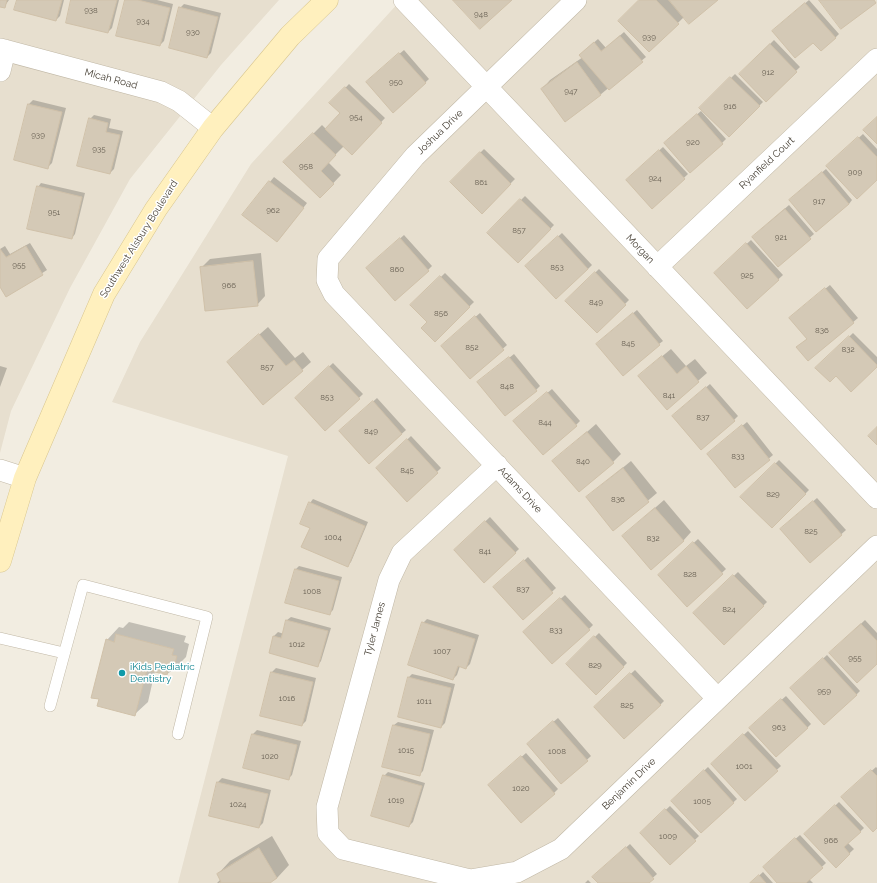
<!DOCTYPE html>
<style>
body{margin:0}
canvas{display:block;background:#f2ede1}
</style>
<canvas width="877" height="883"></canvas>
<script>
const g = document.querySelector('canvas').getContext('2d');
g.lineJoin = 'round';
function fillPath(path, color) {
  g.fillStyle = color;
  g.fill(path, 'evenodd');
}
function stroke(path, color, width, dash) {
  g.strokeStyle = color;
  g.lineWidth = width;
  g.lineCap = dash ? 'butt' : 'round';
  g.setLineDash(dash || []);
  g.stroke(path);
}
function drawText(font, color, halo, rows, align = 'center') {
  g.font = font + ' Raleway,sans-serif';
  g.lineWidth = 3;
  g.setLineDash([]);
  g.textBaseline = 'middle';
  g.strokeStyle = halo;
  g.fillStyle = color;
  for (const [text, x, y, turn = 0] of rows) {
    g.save();
    g.translate(x, y);
    g.rotate((+turn || 0) * Math.PI / 180);
    g.textAlign = isNaN(turn) ? turn : align;
    if (halo) g.strokeText(text, 0, 0);
    g.fillText(text, 0, 0);
    g.restore();
  }
}
const residential = new Path2D(`
 M0 0H279L221 65 130 179 70 288 11 411 0 453Z
 M401 0H877V883H178L288 456 112 402 140 342 251 164Z`);
const shadow = new Path2D(`
 M0 0H9L4 7 0 6Z
 M18 0H64L60 16 56 20Z
 M73 0H119L112 28 108 32Z
 M126 0H157L173 4 164 41 160 45Z
 M640 0H717L684 17 649 51Z
 M809 0 839 34 835 38 813 41 777 27Z
 M184 4 221 13 211 53 207 57 180 8Z
 M624 32 646 57 600 95 542 89 550 80 583 57 584 51 598 39 606 48Z
 M774 40 800 67 766 100 740 74Z
 M404 50 429 79 393 112 371 78Z
 M735 74 763 102 729 136 701 108Z
 M349 84 385 118 352 153 344 146 328 162 341 175 320 197 285 162 322 125 326 129 341 113 331 103Z
 M33 100 66 108 52 163 48 167 29 104Z
 M701 111 726 139 722 143 669 139Z
 M94 115 111 119 109 128 123 131 114 169 110 173 90 119Z
 M863 134 877 149V178L828 166Z
 M663 147 688 174 652 208 631 176Z
 M484 149 515 179 482 212 451 182Z
 M826 169 852 200 849 204 794 196Z
 M274 177 307 203 281 237 243 215Z
 M41 183 85 193 75 234 72 238 38 187Z
 M525 196 554 225 518 262 488 233Z
 M789 205 814 234 778 265 757 233Z
 M562 233 592 265 588 269 530 262Z
 M404 235 432 266 428 270 371 265Z
 M751 240 783 275 747 308 719 269Z
 M30 243 47 270 6 296 0 286V249L5 246 10 254Z
 M261 253 265 296 257 305 202 267 210 259Z
 M599 269 629 300 597 332 566 301Z
 M445 273 474 302 435 340 429 322 412 305Z
 M830 285 858 318 808 360 801 344 808 338 794 314Z
 M637 310 663 341 659 344 601 340Z
 M480 313 507 345 470 378 446 342Z
 M268 327 295 358 303 352 311 362 263 404 228 362Z
 M853 333 877 357V365L836 375 817 368Z
 M671 349 686 366 695 359 707 373 667 408 648 368Z
 M514 354 540 386 536 390 483 379Z
 M333 363 363 394 326 430 296 398Z
 M0 366 7 368 0 387Z
 M710 384 738 416 734 420 677 412Z
 M552 389 580 421 576 425 519 417Z
 M377 398 406 430 369 463 345 427Z
 M747 422 773 455 735 487 708 454Z
 M596 424 621 454 613 462 554 461Z
 M411 436 441 468 407 501 377 468Z
 M779 460 809 490 772 527 742 497Z
 M631 461 657 493 613 530 587 497Z
 M817 498 846 530 810 562 785 525Z
 M313 499 368 522 351 562 347 566 310 503Z
 M664 500 691 532 683 541 623 536Z
 M490 517 519 549 485 581 455 550Z
 M698 539 726 569 687 606 659 575Z
 M528 557 556 588 523 619 499 584Z
 M299 566 342 577 333 610 329 614 295 570Z
 M738 572 767 602 724 644 695 613Z
 M565 595 593 625 589 629 528 628Z
 M291 617 331 628 321 661 318 665 270 652 274 636 278 632 284 634 287 620Z
 M427 619 479 635 470 664 466 668 460 666 457 675 453 679 423 623Z
 M865 620 877 633V663L830 653Z
 M129 622 186 636 184 642 189 644 186 657 173 670 167 674 155 671 148 702 135 714 107 640 119 627 123 628Z
 M599 633 627 663 596 694 567 664Z
 M827 655 860 691 856 695 796 684Z
 M276 668 316 678 306 721 302 725 272 672Z
 M635 670 664 701 660 705 599 703Z
 M412 674 455 684 445 723 441 727 408 678Z
 M786 696 811 724 807 728 754 724Z
 M558 718 591 756 562 783 532 740Z
 M398 722 434 730 423 771 419 775 394 725Z
 M257 730 301 741 292 775 288 779 253 734Z
 M748 731 781 766 745 799 716 760Z
 M526 753 558 789 554 793 493 782Z
 M708 767 737 799 701 832 672 801Z
 M876 767 877 768V827L846 794Z
 M388 772 425 783 413 822 409 826 384 776Z
 M222 778 271 790 263 823 259 827 218 782Z
 M839 802 864 828 848 843 854 849 836 866 806 834Z
 M670 806 699 836 670 864 641 833Z
 M800 835 826 863 809 879 813 883H779L768 863Z
 M272 836 289 865 277 878 268 883H217L221 879 218 874 230 861Z
 M630 844 657 874 647 883H599L597 873Z
 M763 872 773 883H751Z
 M588 880 591 883H585Z`);
const building = new Path2D(`
 M0 0H7L5 8 0 7Z
 M17 0H62L56 21 14 10Z
 M71 0H117L108 33 66 23Z
 M125 0H138L170 8 160 46 116 36Z
 M453 0H512L480 29Z
 M639 0H656L679 24 649 52 618 21Z
 M669 0H718L689 24Z
 M819 0H874L876 3 841 29Z
 M805 3 836 38 821 51 813 43 795 58 772 31Z
 M179 7 218 17 207 58 169 48Z
 M620 36 643 62 609 90 579 55 594 42 601 51Z
 M770 44 797 72 766 102 739 74Z
 M399 53 426 83 393 113 366 82Z
 M577 62 601 95 565 122 541 89Z
 M730 77 760 106 729 137 699 108Z
 M345 87 382 123 352 155 325 129 340 113 329 103Z
 M28 104 62 112 48 169 14 160Z
 M697 114 723 144 690 173 664 143Z
 M877 117V144L863 130Z
 M89 118 108 123 106 132 120 135 110 174 77 166Z
 M313 133 336 155 321 171 334 184 320 198 283 162Z
 M858 137 877 157V180L857 199 826 166Z
 M659 150 685 179 652 209 626 180Z
 M480 152 511 184 482 214 450 182Z
 M822 172 849 204 816 232 789 200Z
 M269 181 304 208 277 242 242 215Z
 M37 186 82 197 72 239 27 229Z
 M520 199 551 229 518 263 487 233Z
 M785 209 811 239 778 267 752 237Z
 M558 236 588 269 556 299 525 266Z
 M400 238 429 271 395 301 366 268Z
 M746 243 779 280 747 309 714 273Z
 M26 246 43 275 6 297 0 287V249L6 257Z
 M253 261 258 306 205 311 200 267Z
 M595 272 626 305 597 333 565 301Z
 M440 276 470 307 435 342 421 328 427 322 410 305Z
 M825 288 854 323 808 361 796 347 807 339 789 318Z
 M633 313 660 345 623 376 596 344Z
 M475 316 504 350 470 379 441 346Z
 M259 334 286 366 294 360 303 371 263 405 227 362Z
 M849 336 877 365V367L851 392 836 376 830 382 815 368Z
 M662 356 677 374 686 366 699 382 667 410 638 376Z
 M509 357 537 391 505 416 477 382Z
 M329 366 360 399 325 431 295 398Z
 M706 387 735 421 701 450 672 416Z
 M547 392 577 426 543 455 513 421Z
 M373 401 402 434 369 464 339 431Z
 M742 425 770 460 735 488 707 454Z
 M877 427V445L868 436Z
 M587 432 614 463 579 492 552 461Z
 M407 439 438 473 407 502 376 468Z
 M775 463 806 494 772 528 740 497Z
 M623 468 649 502 613 531 586 497Z
 M813 501 842 535 810 563 780 529Z
 M309 502 365 526 348 567 301 547 310 528 300 524Z
 M655 508 684 541 651 570 622 536Z
 M485 521 516 553 484 583 454 550Z
 M693 542 723 574 687 607 658 575Z
 M524 560 553 593 523 620 493 587Z
 M295 569 339 581 330 615 285 603Z
 M733 575 764 606 724 645 693 613Z
 M560 598 590 630 552 664 523 632Z
 M286 620 328 631 318 667 269 653 273 636 281 638Z
 M422 622 475 639 466 669 458 666 453 680 408 665Z
 M861 624 877 641V664L857 683 829 653Z
 M116 634 174 649 172 655 177 656 173 671 168 669 167 675 147 670 135 716 97 706 99 699 91 698 106 639 114 642Z
 M594 636 624 667 596 695 566 664Z
 M823 658 857 695 824 725 790 688Z
 M271 672 313 682 302 726 260 716Z
 M630 673 661 705 624 739 594 707Z
 M408 677 451 688 441 728 398 717Z
 M781 699 808 728 776 757 749 728Z
 M553 721 588 761 561 784 527 744Z
 M393 725 430 734 420 776 382 767Z
 M252 734 297 745 289 780 243 768Z
 M743 734 778 771 745 801 711 764Z
 M521 756 555 794 521 823 488 785Z
 M704 770 734 803 701 833 671 801Z
 M871 770 877 776V828L873 832 841 797Z
 M383 775 422 786 409 827 371 816Z
 M217 782 268 794 259 828 209 816Z
 M835 805 861 832 844 847 850 854 836 868 804 834Z
 M665 809 696 841 670 865 640 833Z
 M795 838 823 868 806 883H777L763 867Z
 M626 847 654 879 649 883H598L592 877Z
 M259 848 277 878 270 883H219L221 882 217 874Z
 M759 875 766 883H750Z`);
const lane = new Path2D(`
 M0 638 64 653
 M50 706 83 585 207 617 178 734`);
const street = new Path2D(`
 M404 0 877 498
 M576 0 415 156 328 259 327 280 334 294 717 698
 M0 49 161 92 179 101 213 128
 M0 71 5 50
 M657 267 877 59
 M497 465 402 553 389 580 327 807 328 833 343 849 470 880 517 872 561 849 877 546
 M0 470 25 478`);
const secondary = new Path2D(`
 M0 561 25 478 104 294 156 209 213 128 290 36 327 0`);
const markers = [
 [122,673,4,"#0f9aa8"]
];
const numberNames = [
 ["938",91,11],
 ["948",481,15],
 ["934",143,22],
 ["930",193,33],
 ["939",649,38],
 ["912",768,73],
 ["950",396,83],
 ["947",571,92],
 ["916",730,107],
 ["954",356,118],
 ["939",38,136],
 ["920",693,143],
 ["935",99,150],
 ["958",306,167],
 ["909",855,173],
 ["924",655,179],
 ["861",481,183],
 ["917",819,202],
 ["962",273,211],
 ["951",54,213],
 ["857",519,231],
 ["921",781,238],
 ["955",19,266],
 ["853",557,268],
 ["860",397,270],
 ["925",747,276],
 ["966",229,286],
 ["849",596,303],
 ["856",441,314],
 ["836",822,331],
 ["845",628,344],
 ["852",472,348],
 ["832",848,350],
 ["857",267,368],
 ["848",507,387],
 ["841",669,396],
 ["853",327,398],
 ["837",703,418],
 ["844",545,423],
 ["849",371,432],
 ["833",738,457],
 ["840",583,462],
 ["845",407,471],
 ["829",773,495],
 ["836",618,500],
 ["825",811,532],
 ["1004",333,538],
 ["832",653,539],
 ["841",485,552],
 ["828",690,575],
 ["837",523,590],
 ["1008",312,592],
 ["824",729,610],
 ["833",556,631],
 ["1012",297,645],
 ["1007",442,652],
 ["955",855,659],
 ["829",595,666],
 ["959",824,692],
 ["1016",287,699],
 ["1011",424,702],
 ["825",627,706],
 ["963",779,728],
 ["1015",406,751],
 ["1008",557,752],
 ["1020",270,757],
 ["1001",744,767],
 ["1020",521,789],
 ["1019",396,801],
 ["1005",702,802],
 ["1024",238,805],
 ["1009",668,837],
 ["966",831,841]
];
const streetNames = [
 ["Micah Road",111,79,15],
 ["Joshua Drive",440,132,-44],
 ["Ryanfield Court",767,163,-43],
 ["Southwest Alsbury Boulevard",139,239,-58],
 ["Morgan",640,249,46],
 ["Adams Drive",520,490,47],
 ["Tyler James",375,629,-75],
 ["Benjamin Drive",629,784,-44]
];
const cultureNames = [
 ["iKids Pediatric",130,667],
 ["Dentistry",130,679]
];
fillPath(residential, '#e7dfcf');
fillPath(shadow, '#0003');
fillPath(building, '#d4c9b6');
stroke(building, '#d0c1a9', 1);
stroke(lane, '#c1b8a6', 12);
stroke(street, '#c1b8a6', 22);
stroke(secondary, '#d9c68f', 23);
stroke(lane, '#fff', 11);
stroke(street, '#fff', 21);
stroke(secondary, '#fff0be', 22);
for (const [x, y, r, color] of markers) {
  const dot = new Path2D();
  dot.arc(x, y, r, 0, 2 * Math.PI);
  g.fillStyle = color;
  g.fill(dot);
  stroke(dot, '#fff', 1.5);
}
drawText('8px', '#686053', null, numberNames);
drawText('10px', '#443d32', '#fff', streetNames);
drawText('10px', '#0d838f', '#fff', cultureNames, 'left');
</script>
